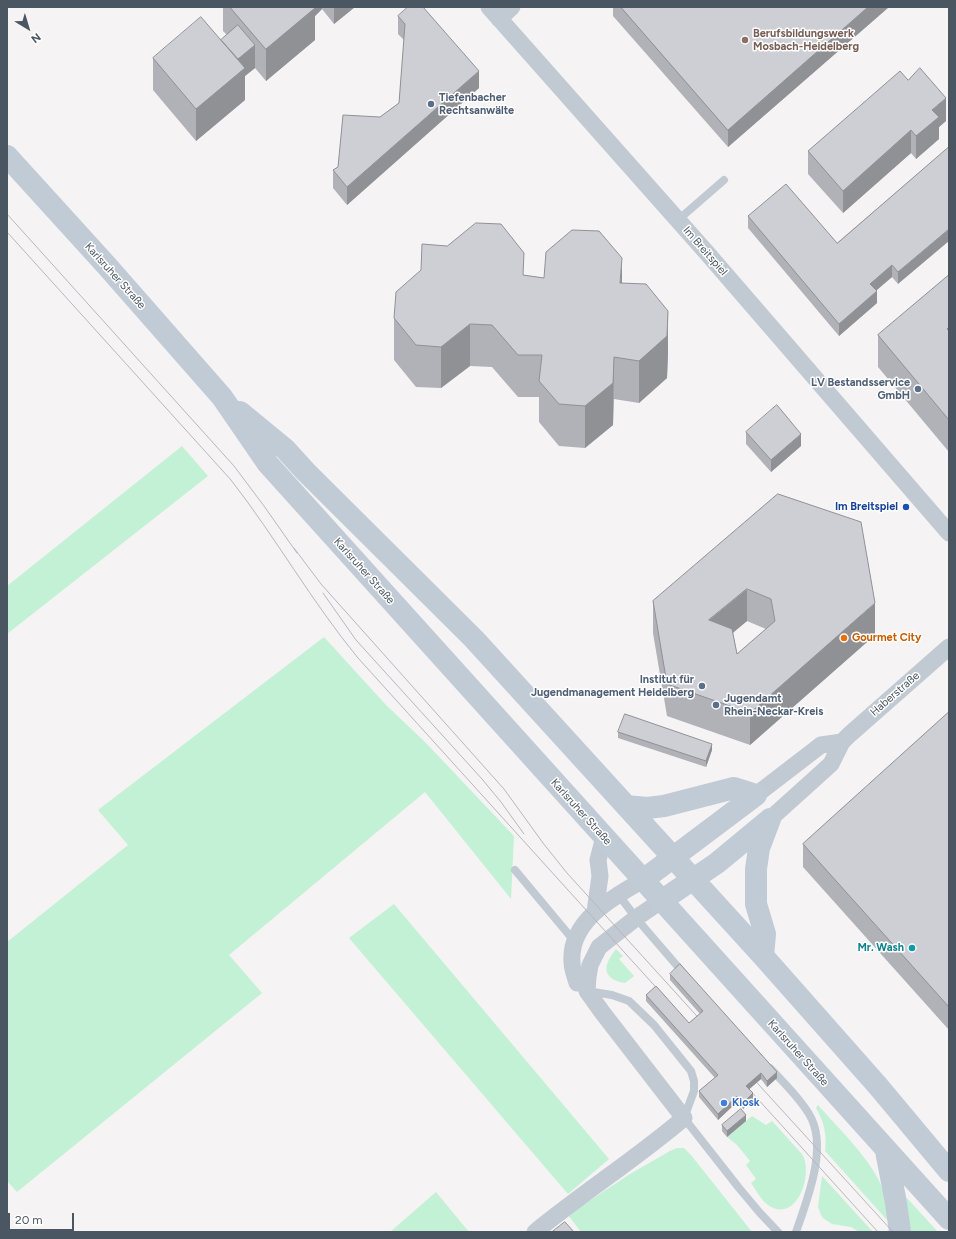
<!DOCTYPE html>
<meta charset="utf-8">
<style>
body{margin:0}
#map{position:relative;width:956px;height:1239px;overflow:hidden;background:#f5f3f3;font-family:Figtree,sans-serif}
canvas{display:block}
.frame{position:absolute;inset:0;border:8px solid #4a5661;pointer-events:none}
.north{position:absolute;left:8px;top:8px;width:40px;height:40px;-webkit-text-stroke:3px #fff;paint-order:stroke;rotate:142deg;font-size:11px;font-weight:700;line-height:16px;text-align:center;color:#4a5661}
.north::after{content:'';display:block;margin:auto;width:14px;height:18px;background:#4a5661;clip-path:polygon(50% 0,100% 100%,50% 72%,0 100%)}
.scale{position:absolute;left:8px;top:1213px;width:66px;height:18px;box-sizing:border-box;border:2px solid #4a5661;border-top:0;padding-left:5px;font-size:12px;line-height:14px;white-space:nowrap;color:#4a5661;-webkit-text-stroke:3px #fff;paint-order:stroke}
</style>
<div id="map">
<canvas width="956" height="1239"></canvas>
<div class="frame"></div>
<div class="north">N</div>
<div class="scale">20 m</div>
</div>
<script>
const g = document.querySelector('canvas').getContext('2d');
g.lineJoin = 'round';
function fillPath(path, color) {
  g.fillStyle = color;
  g.fill(path, 'evenodd');
}
function stroke(path, color, width, dash) {
  g.strokeStyle = color;
  g.lineWidth = width;
  g.lineCap = dash ? 'butt' : 'round';
  g.setLineDash(dash || []);
  g.stroke(path);
}
function drawText(font, color, halo, rows, align = 'center') {
  g.font = font + ' Figtree,sans-serif';
  g.lineWidth = 3;
  g.setLineDash([]);
  g.textBaseline = 'middle';
  g.strokeStyle = halo;
  g.fillStyle = color;
  for (const [text, x, y, turn = 0] of rows) {
    g.save();
    g.translate(x, y);
    g.rotate((+turn || 0) * Math.PI / 180);
    g.textAlign = isNaN(turn) ? turn : align;
    if (halo) g.strokeText(text, 0, 0);
    g.fillText(text, 0, 0);
    g.restore();
  }
}
const green = new Path2D(`
 M182 446 208 476 7 634V586Z
 M324 637 386 705 425 742 514 836 511 899 425 792 229 955 262 993 17 1192 7 1181V942L128 845 98 810Z
 M394 904 609 1159 568 1194 349 938Z
 M616 949 623 956 619 959 634 976 625 983C601 979 603 965 616 949Z
 M818 1105C838 1128 873 1161 883 1190 886 1200 886 1211 888 1221L825 1151C827 1134 824 1122 816 1108Z
 M752 1116 766 1125 772 1121 802 1154C814 1173 797 1225 768 1205 761 1200 756 1190 751 1183L756 1179 746 1165 750 1161 737 1145 727 1137Z
 M677 1148H684L691 1155 752 1232H581L568 1215 630 1174 670 1151Z
 M822 1176 873 1232H859L851 1227 832 1224 824 1219 821 1215 818 1207Z
 M436 1192 469 1232H390Z
 M906 1197 938 1232H910Z`);
const service = new Path2D(`
 M678 220 724 180
 M515 870 575 942
 M618 894 636 918 685 975
 M587 991 612 995 629 1001 654 1025 691 1071 694 1081V1091L684 1118 739 1188 760 1213 778 1232
 M770 1068C783 1082 799 1097 809 1114 829 1146 807 1200 796 1232`);
const minor = new Path2D(`
 M489 7 707 253 949 533
 M499 19 512 7
 M756 795 821 745 842 742
 M770 819 831 764 842 742 849 735 949 647
 M595 912 600 876 598 860 604 837
 M577 983C575 976 572 969 572 962 569 921 613 897 643 880
 M535 1232C584 1192 637 1158 684 1118L602 1012 587 991 588 977 590 965 599 947 636 918 661 901`);
const secondary = new Path2D(`
 M7 156 107 266 222 397 268 464 949 1219
 M240 412 285 449 306 472 474 639 763 956 878 1086 949 1171
 M626 806 647 808 664 806 734 788 756 795
 M643 880 756 795
 M661 901 717 863 769 820
 M763 956 765 934 756 904V869L759 848 770 819
 M886 1151 896 1203 900 1232`);
const tram = new Path2D(`
 M7 214 234 466 264 506 297 553
 M7 232 231 480C276 538 312 602 358 658L663 995
 M294 548 321 584 504 789 543 843 567 873 705 1025
 M323 593 356 640 482 779 501 802 524 834
 M749 1074 893 1232
 M747 1087 878 1232`);
const wall = new Path2D(`
 M223 7H355L334 24 322 9 315 16V40L266 81 255 68 245 76V100L196 141 153 90V58L221 40 227 35 223 31Z
 M613 7H889L728 147 613 16Z
 M398 16 479 88 347 205 333 188V170L338 167 380 117 399 103 404 40 398 34Z
 M908 80 946 121 939 127V139L916 159 911 153 843 213 808 174V151Z
 M949 147 898 284 892 277 876 290 877 303 839 336 748 228V216L837 243Z
 M524 275 544 278 622 283 668 353 667 378 639 403 614 399 613 425 585 448 559 446 539 422V397H518L492 367 470 366 441 388 416 387 394 360V318Z
 M949 275V452L878 367V335Z
 M746 432 801 446 771 472 746 444Z
 M778 494 875 635 750 745 667 716 653 633V601ZM747 621 766 629 737 654 733 633Z
 M949 712V1030L803 867V844Z
 M618 732 712 750 706 767 618 738Z
 M670 974 777 1078 767 1087 761 1079 749 1089 753 1099 743 1109 737 1102 718 1120 699 1097V1091L715 1078 646 1001V995L689 1023 700 1014 670 980Z
 M746 1121 727 1137 722 1131V1125Z`);
const shadedWall = new Path2D(`
 M303 7H322V9L315 16V40L266 81V49Z
 M334 7H355L334 24Z
 M868 7H889L728 147V130Z
 M255 45V68L245 76V100L196 141V109L233 63Z
 M479 71V88L347 205V187Z
 M946 98V121L939 127V139L916 159V136L932 110Z
 M911 130V153L843 213V191Z
 M949 229V241L898 284V272Z
 M622 258V300L620 283Z
 M892 265V277L870 296V284Z
 M877 291V303L839 336V324Z
 M668 311V353L667 378 639 403V361Z
 M470 324V366L441 388V347Z
 M614 357 613 425 585 448V406Z
 M801 434V446L771 472V460Z
 M747 589V621L709 652V620Z
 M875 603V635L750 745V713Z
 M712 744V750L706 767V761Z
 M777 1072V1078L767 1087V1081Z
 M761 1073V1079L746 1092V1086Z
 M753 1093V1099L743 1109V1103Z
 M737 1096V1102L718 1120V1114Z
 M746 1115V1121L727 1137V1131Z`);
const building = new Path2D(`
 M230 7H314L315 8 266 49Z
 M408 7H423L479 71 347 187 333 170 338 167 343 115 380 117 399 103 405 24 398 16Z
 M621 7H868L728 130Z
 M201 17 245 68 196 109 153 58Z
 M238 25 255 45 238 59 221 40Z
 M920 68 946 98 932 110 939 117 916 136 911 130 843 191 808 151 900 71 908 80Z
 M949 147V229L898 272 892 265 870 284 877 291 839 324 748 216 786 184 837 243Z
 M476 223 501 224 524 253 523 275 544 278 546 252 572 230 599 231 622 258 620 283 646 284 668 311 667 336 639 361 614 357 613 383 585 406 559 404 539 381 542 355H518L492 325 470 324 441 347 416 345 394 318 396 292 421 270 422 244 447 246Z
 M949 275V327L947 329 949 331V420L878 335Z
 M777 405 801 434 771 460 746 432Z
 M778 494 861 522 875 603 750 713 667 684 653 601ZM747 589 771 599 775 621 737 654 732 629 709 620Z
 M949 712V1007L803 844Z
 M625 714 712 744 706 761 618 732Z
 M680 964 777 1072 767 1081 761 1073 746 1086 753 1093 743 1103 737 1096 718 1114 699 1091 718 1075 646 995 656 986 689 1023 703 1011 670 974Z
 M741 1109 746 1115 727 1131 722 1125Z
 M565 1222 574 1232H552Z`);
const markers = [
 [745,40,4,"#8d6e63"],
 [431,104,4,"#5c6f8a"],
 [918,389,4,"#5c6f8a"],
 [906,507,4,"#1a4fb4"],
 [844,638,4,"#e8710a"],
 [702,686,4,"#5c6f8a"],
 [716,705,4,"#5c6f8a"],
 [912,948,4,"#0f9aa8"],
 [724,1103,4,"#3f7fe0"]
];
const educationNames = [
 ["Berufsbildungswerk",753,34],
 ["Mosbach-Heidelberg",753,47]
];
const serviceNames = [
 ["Tiefenbacher",439,98],
 ["Rechtsanwälte",439,111],
 ["LV Bestandsservice",910,383,"right"],
 ["GmbH",910,396,"right"],
 ["Institut für",694,680,"right"],
 ["Jugendmanagement Heidelberg",694,693,"right"],
 ["Jugendamt",724,699],
 ["Rhein-Neckar-Kreis",724,712]
];
const streetNames = [
 ["Im Breitspiel",705,251,49],
 ["Karlsruher Straße",115,276,48],
 ["Karlsruher Straße",364,571,48],
 ["Haberstraße",895,694,-41],
 ["Karlsruher Straße",581,812,48],
 ["Karlsruher Straße",798,1053,48]
];
const transitNames = [
 ["Im Breitspiel",898,507]
];
const foodNames = [
 ["Gourmet City",852,638]
];
const cultureNames = [
 ["Mr. Wash",904,948]
];
const shopNames = [
 ["Kiosk",732,1103]
];
fillPath(green, '#c3f1d5');
stroke(service, '#c1cad2', 8);
stroke(minor, '#c1cad2', 17);
stroke(secondary, '#c1cbd6', 22);
stroke(tram, '#b5b8bd', 1);
fillPath(wall, '#b0b2b7');
fillPath(shadedWall, '#909195');
fillPath(building, '#cdcfd5');
stroke(building, '#909195', 1);
for (const [x, y, r, color] of markers) {
  const dot = new Path2D();
  dot.arc(x, y, r, 0, 2 * Math.PI);
  g.fillStyle = color;
  g.fill(dot);
  stroke(dot, '#fff', 1.5);
}
drawText('bold 11px', '#785e54', '#fff', educationNames, 'left');
drawText('bold 11px', '#4e5e75', '#fff', serviceNames, 'left');
drawText('11px', '#4a5661', '#fff', streetNames);
drawText('bold 11px', '#164399', '#fff', transitNames, 'right');
drawText('bold 11px', '#c56008', '#fff', foodNames, 'left');
drawText('bold 11px', '#0d838f', '#fff', cultureNames, 'right');
drawText('bold 11px', '#366cbe', '#fff', shopNames, 'left');
</script>
